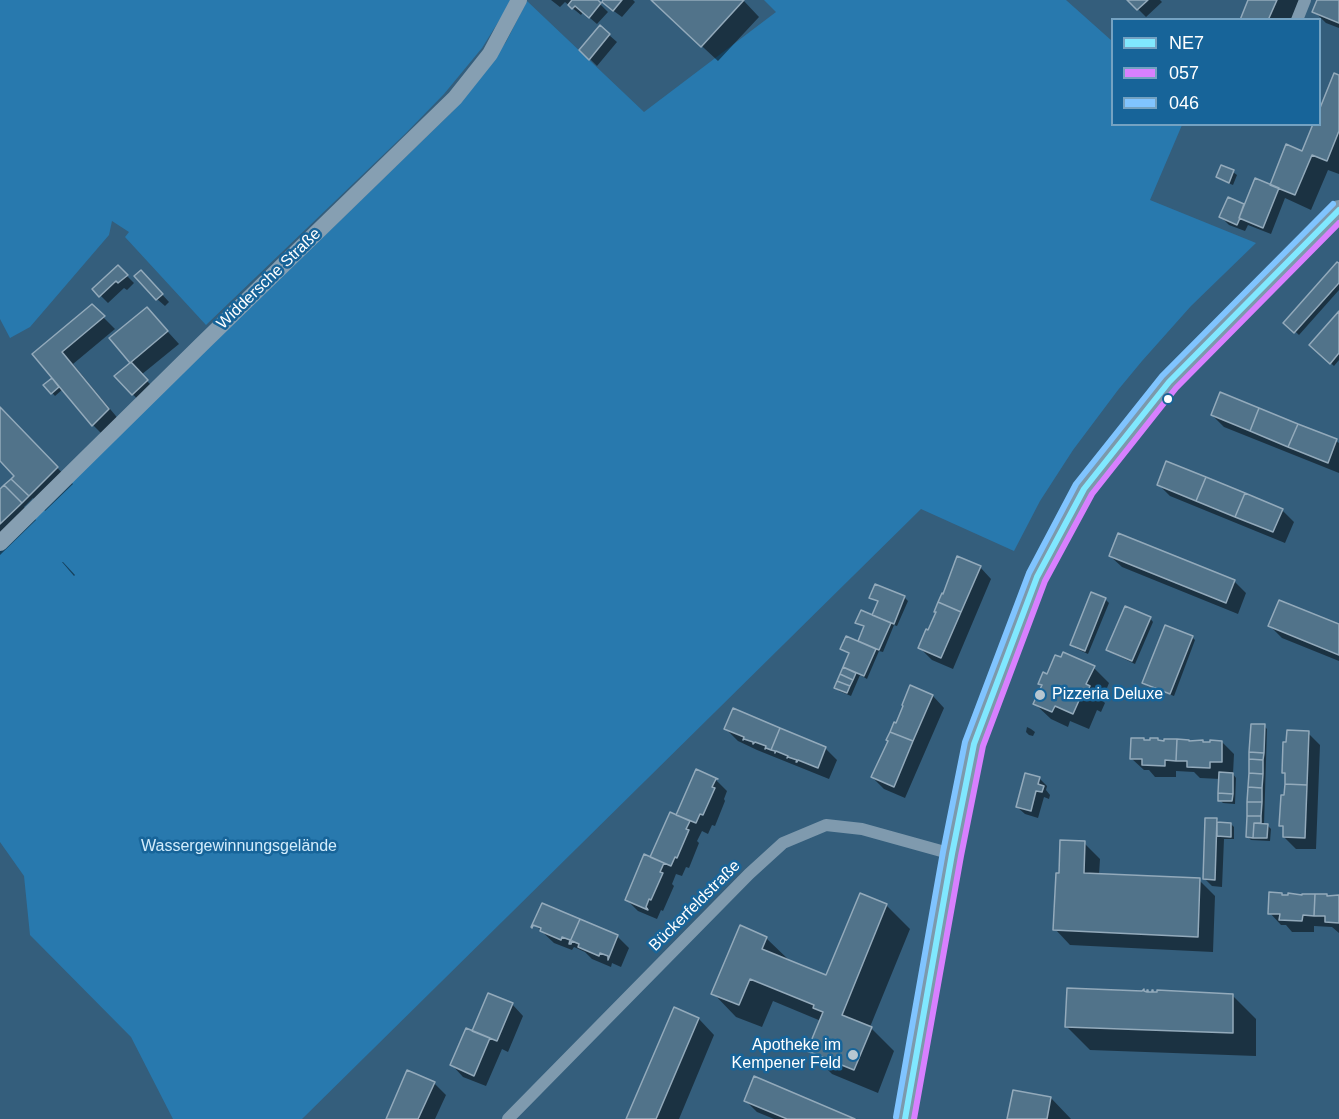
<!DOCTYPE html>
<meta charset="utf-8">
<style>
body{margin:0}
#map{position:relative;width:1339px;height:1119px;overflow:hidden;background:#345e7c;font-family:Helvetica,sans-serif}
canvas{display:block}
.legend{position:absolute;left:1111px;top:18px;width:210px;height:108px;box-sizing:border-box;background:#176499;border:2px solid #74a2c2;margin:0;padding:8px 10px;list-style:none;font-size:18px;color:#fff}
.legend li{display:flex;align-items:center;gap:12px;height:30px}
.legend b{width:30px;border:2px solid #74a2c2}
</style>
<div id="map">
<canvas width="1339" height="1119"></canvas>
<ul class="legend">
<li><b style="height:8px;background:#80e8ff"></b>NE7</li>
<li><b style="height:8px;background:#d880ff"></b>057</li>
<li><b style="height:8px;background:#80c4ff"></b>046</li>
</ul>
</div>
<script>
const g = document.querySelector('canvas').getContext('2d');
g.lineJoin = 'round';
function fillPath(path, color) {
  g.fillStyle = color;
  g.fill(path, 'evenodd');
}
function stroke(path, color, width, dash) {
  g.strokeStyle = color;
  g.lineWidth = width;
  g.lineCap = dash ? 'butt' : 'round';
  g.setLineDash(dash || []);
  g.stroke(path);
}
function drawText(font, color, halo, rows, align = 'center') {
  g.font = font + ' Helvetica,sans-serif';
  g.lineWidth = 5;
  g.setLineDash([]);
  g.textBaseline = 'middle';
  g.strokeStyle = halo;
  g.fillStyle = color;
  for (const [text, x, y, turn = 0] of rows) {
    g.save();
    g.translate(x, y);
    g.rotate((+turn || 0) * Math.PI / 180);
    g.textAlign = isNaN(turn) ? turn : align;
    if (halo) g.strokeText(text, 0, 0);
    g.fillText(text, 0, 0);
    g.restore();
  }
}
const green = new Path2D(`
 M0 0H512L482 48 444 94 406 133 206 325 125 237 129 232 112 221 109 235 30 327 10 338 0 319Z
 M764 0H1066L1112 41V124L1182 125 1150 200 1256 243 1191 306 1142 361 1118 390 1073 450 1040 501 1014 551 921 509 302 1119H173L131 1037 30 935 24 876 0 842V550L452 112 506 42 527 1 644 112 776 12Z`);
const shadow = new Path2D(`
 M551 0H596L608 12 597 24 583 12 581 15 565 2 560 7Z
 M605 0H633L635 2 622 17 611 9Z
 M652 0H743L759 17 718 61Z
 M1129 0H1160L1162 2 1146 17Z
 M1250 0H1300L1291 20H1242Z
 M1319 0H1339V28L1326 23 1314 11Z
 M609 35 617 42 597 66 581 50Z
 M1335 74 1339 76V174L1328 170 1311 210 1285 198 1271 234 1248 225 1245 231 1229 225 1221 217 1228 199 1245 206 1271 187 1303 153 1320 124V112Z
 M1222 167 1233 172 1237 175 1233 185 1221 180 1218 177Z
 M1339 265V290L1299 335 1285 322Z
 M118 267 134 283 127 290 124 288 108 303 94 289Z
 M148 279 169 302 165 306 157 299Z
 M92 306 115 329 73 364 120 421 104 436 93 425 63 389 55 396 45 385 54 378 34 354Z
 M1339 313V360L1334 366 1311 345Z
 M158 321 179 344 141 375 154 388 140 402 116 376 132 363 111 338Z
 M0 409 73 484 45 511 33 498 24 507 36 520 0 555V491L16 476 0 458Z
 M1212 415 1336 441 1339 443V473L1224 427Z
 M1158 484 1282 510 1294 522 1285 543 1170 496Z
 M1110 556 1234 581 1246 593 1238 614 1122 567Z
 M62 562H63L75 575 74 576Z
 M980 567 991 579 953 669 932 660 920 648 929 632Z
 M876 586 905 598 908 601 897 626 894 625 883 652 879 651 867 679 860 675 851 696 839 691 836 687 850 654 842 649 858 643 865 628 857 622 873 617 879 602 871 597Z
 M1105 599 1109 603 1088 654 1075 648 1072 645Z
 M1150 618 1153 622 1135 664 1112 653 1108 650Z
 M1339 625V661L1282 638 1270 626Z
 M1192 637 1195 640 1174 696 1147 686 1144 683Z
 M1094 668 1109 683 1102 700 1105 703 1101 712 1097 710 1089 729 1070 721 1068 727 1051 719 1035 704 1043 687 1040 684 1048 676Z
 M911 687 933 696 944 708 905 798 884 789 872 777 896 725Z
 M734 710 826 749 837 760 829 779 757 750 738 741 726 729Z
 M1264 726 1267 729 1264 825H1267L1271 829 1270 841 1251 840 1248 837Z
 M1027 727 1031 729 1035 732 1033 736 1029 735 1026 732Z
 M1308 733 1320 745 1316 849H1296L1284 837 1285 829 1281 825 1286 796 1287 776 1283 772Z
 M1145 741 1203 742 1204 743 1222 742 1234 754 1233 774 1236 778 1235 804 1223 803 1220 800V779L1200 778 1194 772 1176 771V777H1155L1149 770H1144L1132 759Z
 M1039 778 1047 786 1046 790 1050 795 1049 799 1044 797 1038 818 1025 814 1017 807Z
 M715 779 727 791 724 799 725 801 715 826 712 825 708 834 702 831 697 841 699 843 689 868 686 867 682 876 676 874 672 884 674 886 663 911 661 910 657 919 638 911 626 899 677 817Z
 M1217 820 1220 824H1231L1234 827V839H1224L1222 887 1212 886 1205 879Z
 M1084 843 1100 859 1099 875 1199 880 1215 896 1213 952 1070 945 1055 929 1060 875Z
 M861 895 886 905 910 929 870 1027 894 1051 878 1093 832 1074 809 1051 821 1021 773 1001 762 1027 736 1017 713 993 766 938 790 961 827 977Z
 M1283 896 1339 897V933L1332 927 1314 926V932H1292L1286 925H1281L1270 913Z
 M534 924 617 936 629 948 621 967 612 963 611 967 592 959 585 952 574 947 572 950 554 943Z
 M1233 996 1256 1019V1056L1090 1050 1067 1027Z
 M512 1004 523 1016 508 1052 502 1049 486 1086 463 1077 452 1065 473 1033Z
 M675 1009 699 1019 714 1035 679 1119H628Z
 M434 1083 446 1095 435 1119H387Z
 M1051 1098 1071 1119H1008Z
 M745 1100 851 1119H774L757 1112Z`);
const building = new Path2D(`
 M572 0H598L601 3 589 18 575 6 572 9 568 5Z
 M603 0H622L613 11 602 2Z
 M651 0H744L701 47Z
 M1127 0H1148L1137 10Z
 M1248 0H1277L1269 18 1270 20H1240Z
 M1317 0H1339V23L1312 12Z
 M600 25 610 34 589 60 579 50Z
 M1334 73 1339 75V131L1327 161 1312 155 1295 195 1270 185 1286 144 1302 151 1313 124H1320V108Z
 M1221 165 1234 170 1229 183 1216 177Z
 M1255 178 1279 188 1263 228 1239 218Z
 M1228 197 1244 204 1239 218H1240L1237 225 1219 217Z
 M1337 262 1339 263V283L1294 333 1283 323Z
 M118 265 128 275 118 283 116 281 99 297 92 289Z
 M141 270 163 294 156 300 134 276Z
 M92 304 105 316 62 352 109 409 92 426 32 354Z
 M147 307 168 331 130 363 109 338Z
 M1339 311V353L1330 364 1309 345Z
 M131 362 148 380 132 395 114 376Z
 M52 378 59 387 51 394 43 385Z
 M1220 392 1259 408 1250 431 1211 415Z
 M0 407 58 467 29 496 11 479 14 476 0 461Z
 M1259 408 1298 424 1288 447 1250 431Z
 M1298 424 1337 439 1328 463 1288 447Z
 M1166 461 1206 477 1196 501 1157 485Z
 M1206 477 1245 493 1235 517 1196 501Z
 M11 479 29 496 22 503 4 485Z
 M4 485 22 503 0 524V489Z
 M1245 493 1283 509 1273 532 1235 517Z
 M1118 533 1235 580 1226 603 1109 556Z
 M957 556 981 566 961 612 938 602 942 593 943 594Z
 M875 584 905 596 894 624 872 615 878 601 869 598Z
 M1091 592 1106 598 1085 651 1070 645Z
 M1279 600 1339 624V655L1268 626Z
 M938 602 961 612 941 658 918 648 926 629 928 630 936 612H934Z
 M1125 606 1151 617 1132 661 1106 650Z
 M861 610 891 623 879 650 858 641 864 626 855 623Z
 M1165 625 1193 636 1170 694 1142 683Z
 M846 636 876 649 864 676 843 667 849 653 840 649Z
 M1063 652 1095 666 1086 684 1090 686 1085 697 1081 696 1073 714 1055 706 1052 712 1033 704 1042 685 1038 684 1043 672 1047 674 1055 655 1061 657Z
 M843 667 856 673 853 680 840 674Z
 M840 674 853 680 850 686 837 681Z
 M837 681 850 686 847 693 834 688Z
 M910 685 933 695 913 741 890 732 894 722 896 723 903 706 902 705Z
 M733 708 780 728 771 750 766 748 765 749 766 746 755 742 753 744V742L744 739 743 740 744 737 724 729Z
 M1251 724H1265L1264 753 1249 752Z
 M780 728 826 747 818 768 798 760 797 762H796L797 760 788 757 787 758 788 756 776 751 775 753V751L771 750Z
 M1287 730 1309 731 1307 785 1285 784V773H1282L1283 742H1286Z
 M890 732 913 741 894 787 871 777 888 741 886 740Z
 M1131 738H1144V740H1150V738H1158V740L1164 741V739H1177L1176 761 1165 760V766L1142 765V759H1130Z
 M1177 739 1189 740V741L1203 740V742H1210V740L1222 741V762H1210V768L1187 767V761H1176Z
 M1249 752 1264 753 1263 760 1249 759Z
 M1249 759 1263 760V774L1249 773Z
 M696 769 718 779H716L712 787 715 788 703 815 700 814 696 823 676 815Z
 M1219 772 1233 773V794L1218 793Z
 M1025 773 1040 777 1038 784 1044 786 1042 792 1036 791 1031 811 1016 807Z
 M1249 773 1263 774 1262 788 1248 787Z
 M1285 784 1307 785 1305 838 1283 837V826H1279L1281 795H1284Z
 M1248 787 1262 788V802H1247Z
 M1218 793 1233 794 1232 801H1218Z
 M1247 802H1262L1261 816H1247Z
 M670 812 690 821 686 829 689 830 677 858 675 857 671 866 650 857Z
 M1247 816H1261V823H1254L1253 838 1246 837Z
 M1205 818H1217L1215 880 1203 879Z
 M1217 822 1231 823V837L1217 836Z
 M1254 823 1268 824 1267 838H1253Z
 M1060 840 1085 841 1084 873 1200 878 1198 937 1053 930 1056 873H1059Z
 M644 854 664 863 660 872 663 873 651 900 649 899 646 907 648 910 625 900Z
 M1269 892 1282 893V895H1288V893L1302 895V894H1315L1314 916 1303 915 1302 921 1279 920 1280 914H1268Z
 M860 893 887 904 842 1015 872 1027 854 1070 807 1051 823 1012 813 1008 814 1005 750 979 739 1005 711 994 740 925 767 937 762 949 826 975Z
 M1315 894H1327V896L1339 895V923L1325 922V916H1314Z
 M542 903 580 919 569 944 570 940 562 937 561 940 540 931 541 928 533 925 532 928 531 927Z
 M580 919 618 935 608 960V956L600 953 599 956 578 947 579 944 572 941 571 944H569Z
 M1067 988 1142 991 1144 989V991L1147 992V990H1148V992H1152V990H1153V992H1157V990L1233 994V1033L1065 1027Z
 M488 993 513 1003 497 1041 472 1031Z
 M674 1007 699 1018 656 1119H626Z
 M466 1028 490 1038 474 1076 450 1065Z
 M407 1070 435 1082 418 1119H386Z
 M754 1076 855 1119H787L744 1101Z
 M1013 1090 1051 1097 1047 1119H1007Z`);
const street = new Path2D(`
 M1297 20 1305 0
 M508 1119 749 874 783 843 826 825 862 829 952 854`);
const secondary = new Path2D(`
 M0 543 202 344 455 98 490 54 519 0`);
const primary = new Path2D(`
 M905 1119 952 854 974 744 1037 577 1084 489 1169 382 1339 210`);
const bus1 = new Path2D(`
 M905 1119 952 854 974 744 1037 577 1084 489 1169 382 1339 210`);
const bus2 = new Path2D(`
 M914 1119 961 856 983 746 1045 581 1092 494 1176 388 1339 223`);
const bus3 = new Path2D(`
 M896 1117 943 852 965 742 1029 573 1076 484 1162 376 1333 204`);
const markers = [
 [1168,399,5,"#fff"],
 [1040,695,6,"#b8c7d1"],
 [853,1055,6,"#b8c7d1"]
];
const streetNames = [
 ["Widdersche Straße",269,279,-44],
 ["Bückerfeldstraße",695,906,-45]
];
const poiNames = [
 ["Pizzeria Deluxe",1052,695],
 ["Apotheke im",841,1046,"right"],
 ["Kempener Feld",841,1064,"right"]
];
const parkNames = [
 ["Wassergewinnungsgelände",239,847]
];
fillPath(green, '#2879ae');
fillPath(shadow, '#0007');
fillPath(building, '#51738a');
stroke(building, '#93aabb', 1.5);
stroke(street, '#7f9aae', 12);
stroke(secondary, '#869fb2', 16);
stroke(primary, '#7c99ac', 20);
stroke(bus1, '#80e8ff', 6);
stroke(bus2, '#d880ff', 6);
stroke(bus3, '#80c4ff', 6);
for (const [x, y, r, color] of markers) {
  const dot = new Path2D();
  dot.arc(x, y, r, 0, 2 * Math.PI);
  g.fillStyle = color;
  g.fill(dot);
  stroke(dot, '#176499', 2);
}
drawText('16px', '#fff', '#176499', streetNames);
drawText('16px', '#fff', '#176499', poiNames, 'left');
drawText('16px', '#d2ecfc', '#176499', parkNames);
</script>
